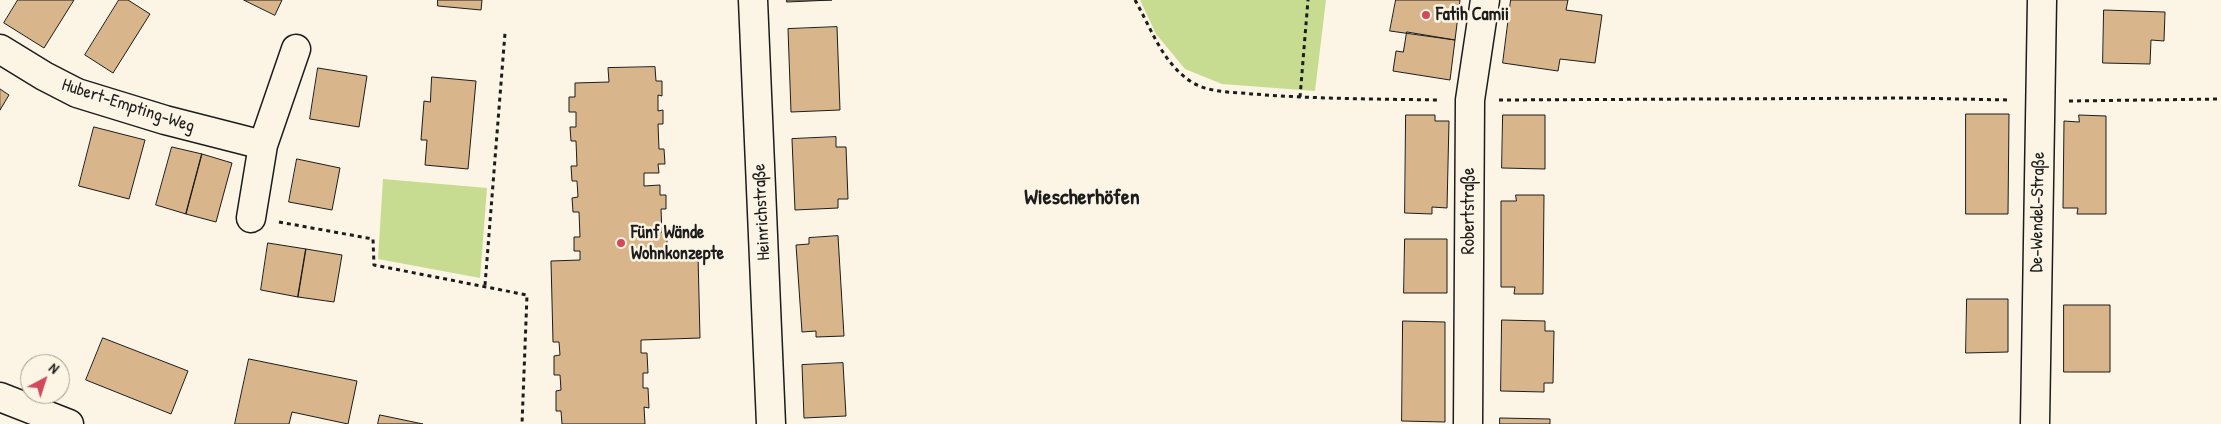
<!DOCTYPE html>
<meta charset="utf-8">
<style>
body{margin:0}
#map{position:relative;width:2221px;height:424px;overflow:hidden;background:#fcf5e5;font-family:"Patrick Hand",sans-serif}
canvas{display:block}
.north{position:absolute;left:20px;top:354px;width:50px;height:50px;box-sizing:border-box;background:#fcf5e5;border:1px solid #a29e95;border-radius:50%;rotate:40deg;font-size:14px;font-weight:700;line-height:20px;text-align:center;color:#1c1c1c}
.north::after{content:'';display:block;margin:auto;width:18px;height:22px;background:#d1495b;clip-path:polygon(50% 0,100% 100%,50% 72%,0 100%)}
</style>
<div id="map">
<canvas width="2221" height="424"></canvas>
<div class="north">N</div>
</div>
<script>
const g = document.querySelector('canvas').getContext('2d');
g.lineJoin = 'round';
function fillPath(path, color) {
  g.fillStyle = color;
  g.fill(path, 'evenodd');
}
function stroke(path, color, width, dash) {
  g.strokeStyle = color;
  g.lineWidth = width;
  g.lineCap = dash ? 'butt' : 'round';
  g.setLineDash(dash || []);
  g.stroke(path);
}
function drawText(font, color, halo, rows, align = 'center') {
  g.font = font + ' "Patrick Hand",sans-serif';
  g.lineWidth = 5;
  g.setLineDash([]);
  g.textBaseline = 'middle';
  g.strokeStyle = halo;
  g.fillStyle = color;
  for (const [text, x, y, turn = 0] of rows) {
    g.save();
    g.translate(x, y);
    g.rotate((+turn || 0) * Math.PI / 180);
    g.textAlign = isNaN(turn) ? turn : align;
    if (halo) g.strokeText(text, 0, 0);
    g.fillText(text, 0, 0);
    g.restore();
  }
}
const green = new Path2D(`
 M1140 0H1326L1315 91 1222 84 1185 69 1156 34Z
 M383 179 487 188 480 278 378 259Z`);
const building = new Path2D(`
 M18 0H74L44 48 4 23Z
 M119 0H128L150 14 113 73 85 55Z
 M244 0H282L275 15Z
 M438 0H482L481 10 438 6Z
 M787 0H832L787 2Z
 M1396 0H1460L1455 40 1390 31Z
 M1511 0H1568L1566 10 1602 15 1595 63 1560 59 1558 71 1503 63Z
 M2104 10 2165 12 2164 41 2151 40 2150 64 2103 63Z
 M837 27 840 110 791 112 788 29Z
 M1407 32 1455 40 1450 80 1393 71 1396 51 1403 52Z
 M655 67 656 81H662V96L658 95V111L663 110V124H658L659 149H664L665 164H658L659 173H644V186L660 185V195H666V209H661L662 233H667V248H662V256L698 255 700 338 641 340V353H647L648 373H643V388H648L649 408 644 407 645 424H562L561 411H556V391L561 390 560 375H554V356L560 355 559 342H553L551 261 580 260V251H574V237H580L579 212H573L572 198 578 197 577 181H572L571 166H577L576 141H571L570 127H576V112H569V97H575V83L609 82 608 68Z
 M318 68 367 76 359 127 310 119Z
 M432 77 476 81 468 169 425 165 427 140H421L424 101 430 102Z
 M0 89 9 95 0 110Z
 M1966 114H2009L2008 214H1966Z
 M1406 115H1435V121H1449L1447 208 1432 207V214L1405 213Z
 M1503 115H1545V169L1502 168Z
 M2079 115 2106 116V214H2077L2078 208H2063L2064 121 2079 122Z
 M94 127 145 140 129 199 79 186Z
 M836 137V147H846L848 199H838V208L795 210 792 139Z
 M172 147 202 154 186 214 156 205Z
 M202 154 232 163 216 222 186 214Z
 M297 159 340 168 332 210 289 202Z
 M1516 195H1544L1543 294H1514L1515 287H1501V201H1516Z
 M838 236 844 336 816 337V331L802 332 796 245 809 244V238Z
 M1405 239H1447V293H1404Z
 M268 243 306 249 298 297 261 290Z
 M306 249 342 255 334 302 298 297Z
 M1967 299H2008V352L1966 353Z
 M2064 305H2110V372H2064Z
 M1502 320 1545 321V331H1554L1553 383H1544V392L1501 391Z
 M1403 321 1445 322V422L1402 421Z
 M103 338 188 371 171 414 86 380Z
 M249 359 357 381 348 424 292 412 289 424H235Z
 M843 363 846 416 804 418 802 365Z
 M380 415 423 424H378Z
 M1500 418 1550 419V424H1500Z`);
const path = new Path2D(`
 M1135 0C1151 28 1162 62 1190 81 1208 93 1233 92 1253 94 1315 99 1378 99 1440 100
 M1300 97 1308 0
 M1499 100 1908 98 2010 100
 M2069 101 2221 99
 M279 222 373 239 374 265 527 295 522 424
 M485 285 505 33`);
const minor = new Path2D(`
 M753 0 771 424
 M0 49 44 76 77 93 165 120 263 145
 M251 218 263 145 296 49
 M0 397 69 424
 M1468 424 1470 100 1485 0
 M2035 424 2042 0`);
const markers = [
 [1426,15,5,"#d1495b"],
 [621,243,5,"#d1495b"]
];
const poiNames = [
 ["Fatih Camii",1436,15],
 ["Fünf Wände",631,233],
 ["Wohnkonzepte",631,254]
];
const streetNames = [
 ["Hubert-Empting-Weg",128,106,18],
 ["Robertstraße",1469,211,-90],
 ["Heinrichstraße",762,212,-93],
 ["De-Wendel-Straße",2038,212,-89]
];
const districtNames = [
 ["Wiescherhöfen",1082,198]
];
fillPath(green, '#c7db91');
fillPath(building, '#d8b58a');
stroke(building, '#1c1c1c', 1);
stroke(minor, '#1c1c1c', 31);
stroke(path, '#1c1c1c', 3, [4, 4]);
stroke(minor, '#fcf5e5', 28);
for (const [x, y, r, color] of markers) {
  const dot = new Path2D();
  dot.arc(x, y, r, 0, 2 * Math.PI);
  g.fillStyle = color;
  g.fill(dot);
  stroke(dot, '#fcf5e5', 2);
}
drawText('bold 18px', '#1c1c1c', '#fcf5e5', poiNames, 'left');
drawText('18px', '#1c1c1c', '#fcf5e5', streetNames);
drawText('bold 22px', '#1c1c1c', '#fcf5e5', districtNames);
</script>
